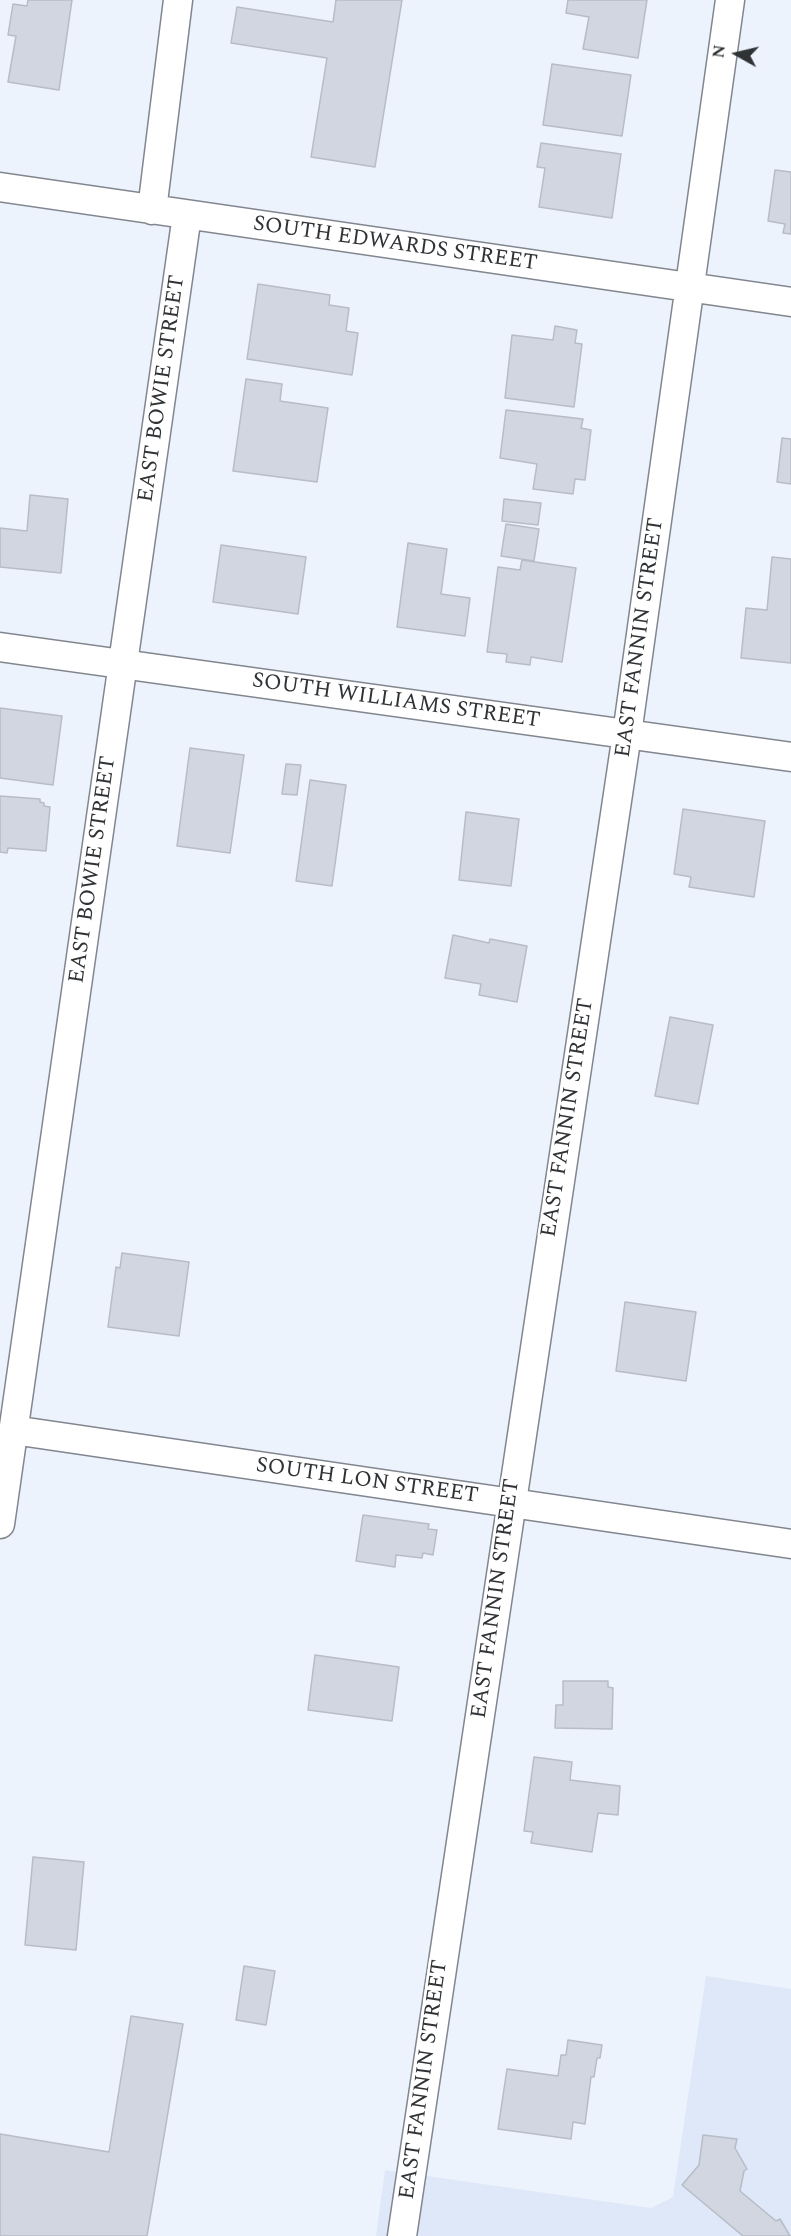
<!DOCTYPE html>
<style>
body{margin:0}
#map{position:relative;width:791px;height:2236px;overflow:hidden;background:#edf3fd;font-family:Spectral,serif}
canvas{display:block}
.north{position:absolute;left:707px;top:24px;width:60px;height:60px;-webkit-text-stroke:4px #fff;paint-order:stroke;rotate:278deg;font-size:16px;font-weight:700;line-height:24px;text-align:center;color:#303336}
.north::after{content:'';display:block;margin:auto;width:21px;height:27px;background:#303336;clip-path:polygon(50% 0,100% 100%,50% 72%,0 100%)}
</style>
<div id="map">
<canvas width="791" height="2236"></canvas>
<div class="north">N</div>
</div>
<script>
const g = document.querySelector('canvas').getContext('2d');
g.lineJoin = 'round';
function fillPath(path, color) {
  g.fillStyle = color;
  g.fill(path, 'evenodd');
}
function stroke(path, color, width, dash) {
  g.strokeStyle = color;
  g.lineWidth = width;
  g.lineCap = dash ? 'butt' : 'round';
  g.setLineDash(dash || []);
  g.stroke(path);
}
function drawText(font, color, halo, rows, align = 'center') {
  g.font = font + ' Spectral,serif';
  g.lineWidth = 5;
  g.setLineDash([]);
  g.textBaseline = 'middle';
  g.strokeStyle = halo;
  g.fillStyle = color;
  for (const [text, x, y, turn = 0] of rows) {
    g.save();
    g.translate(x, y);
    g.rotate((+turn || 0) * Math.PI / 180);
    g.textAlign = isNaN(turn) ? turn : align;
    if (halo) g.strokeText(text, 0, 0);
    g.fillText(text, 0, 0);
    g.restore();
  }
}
const built = new Path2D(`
 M706 1976 791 1989V2236H376L385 2170 651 2208 673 2197Z`);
const building = new Path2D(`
 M28 0H72L59 90 8 82 16 36 8 35 13 4 27 6Z
 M336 0H402L375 167 311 157 327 58 231 43 237 7 333 22Z
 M568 0H647L638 58 583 49 589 17 566 13Z
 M552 64 631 75 622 136 543 125Z
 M541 143 621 154 612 218 539 207 545 168 537 167Z
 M775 170 791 172V234L783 233 785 224 768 221Z
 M258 284 330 295 329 305 349 308 346 331 358 333 352 375 247 359Z
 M555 326 577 330 575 343 582 344 574 407 505 398 512 335 553 340Z
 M246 379 282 384 280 401 328 408 317 482 233 471Z
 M506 410 583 419 581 428 591 430 585 480 575 479 573 494 533 489 537 464 500 458Z
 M782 438 791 439V484L777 482Z
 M30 495 68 499 61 573 0 567V528L27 531Z
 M504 499 541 503 538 525 502 521Z
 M506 524 539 529 534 561 501 556Z
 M408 543 447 549 441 594 470 598 465 636 397 627Z
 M221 545 306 557 298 614 213 602Z
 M772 557 791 559V663L741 658 746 608 767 610Z
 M522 560 576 568 562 662 531 657 530 665 506 662 507 654 487 652 498 567 520 570Z
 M0 708 62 716 53 785 0 778Z
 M190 748 244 755 230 853 177 846Z
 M286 764 301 765 297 795 282 794Z
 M310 780 346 785 332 886 296 881Z
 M0 796 40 799V802L44 803V806L50 807 46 851 8 848 7 853 0 852Z
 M683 809 765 821 754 897 689 887 691 877 674 874Z
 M466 812 519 819 511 886 459 880Z
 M453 935 489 943 490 939 527 946 517 1002 479 995 481 984 445 978Z
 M670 1017 713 1025 698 1104 655 1096Z
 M122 1253 189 1262 179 1336 108 1327 116 1267 120 1268Z
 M625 1302 696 1312 686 1381 616 1371Z
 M363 1515 429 1524 428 1529 437 1530 433 1555 423 1553 422 1558 396 1555 395 1567 356 1561Z
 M315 1655 399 1667 392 1721 308 1710Z
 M563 1681H608V1687L613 1688 612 1729 555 1728 556 1705H563Z
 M534 1757 572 1762 570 1780 620 1786 618 1815 598 1813 592 1852 531 1843 533 1832 524 1831Z
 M33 1857 84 1862 76 1950 25 1945Z
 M244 1966 275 1971 266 2025 236 2020Z
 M131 2016 183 2024 147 2236H0V2134L109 2152Z
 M568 2040 602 2045 600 2058H597L594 2077H591L585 2124 573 2122 571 2139 498 2129 507 2069 558 2076 561 2055H566Z
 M703 2135 737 2139 735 2148 747 2169 744 2171 740 2191 776 2221 780 2219 790 2236H743L682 2185 699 2165Z`);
const minor = new Path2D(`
 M0 187 791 302
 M152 210 178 0
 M0 647 791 757
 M13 1430 791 1544
 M0 1524 187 215
 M402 2236 627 734 730 0`);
const streetNames = [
 ["SOUTH EDWARDS STREET",395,245,8],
 ["EAST BOWIE STREET",163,389,-82],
 ["EAST FANNIN STREET",641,638,-82],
 ["SOUTH WILLIAMS STREET",396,702,8],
 ["EAST BOWIE STREET",94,870,-82],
 ["EAST FANNIN STREET",569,1118,-81],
 ["SOUTH LON STREET",367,1482,8],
 ["EAST FANNIN STREET",497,1599,-82],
 ["EAST FANNIN STREET",425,2080,-82]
];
fillPath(built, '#dee8f8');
fillPath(building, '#d1d6e0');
stroke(building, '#b7bcc6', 1.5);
stroke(minor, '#81868f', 31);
stroke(minor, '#fff', 28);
drawText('22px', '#303336', '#fff', streetNames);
</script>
